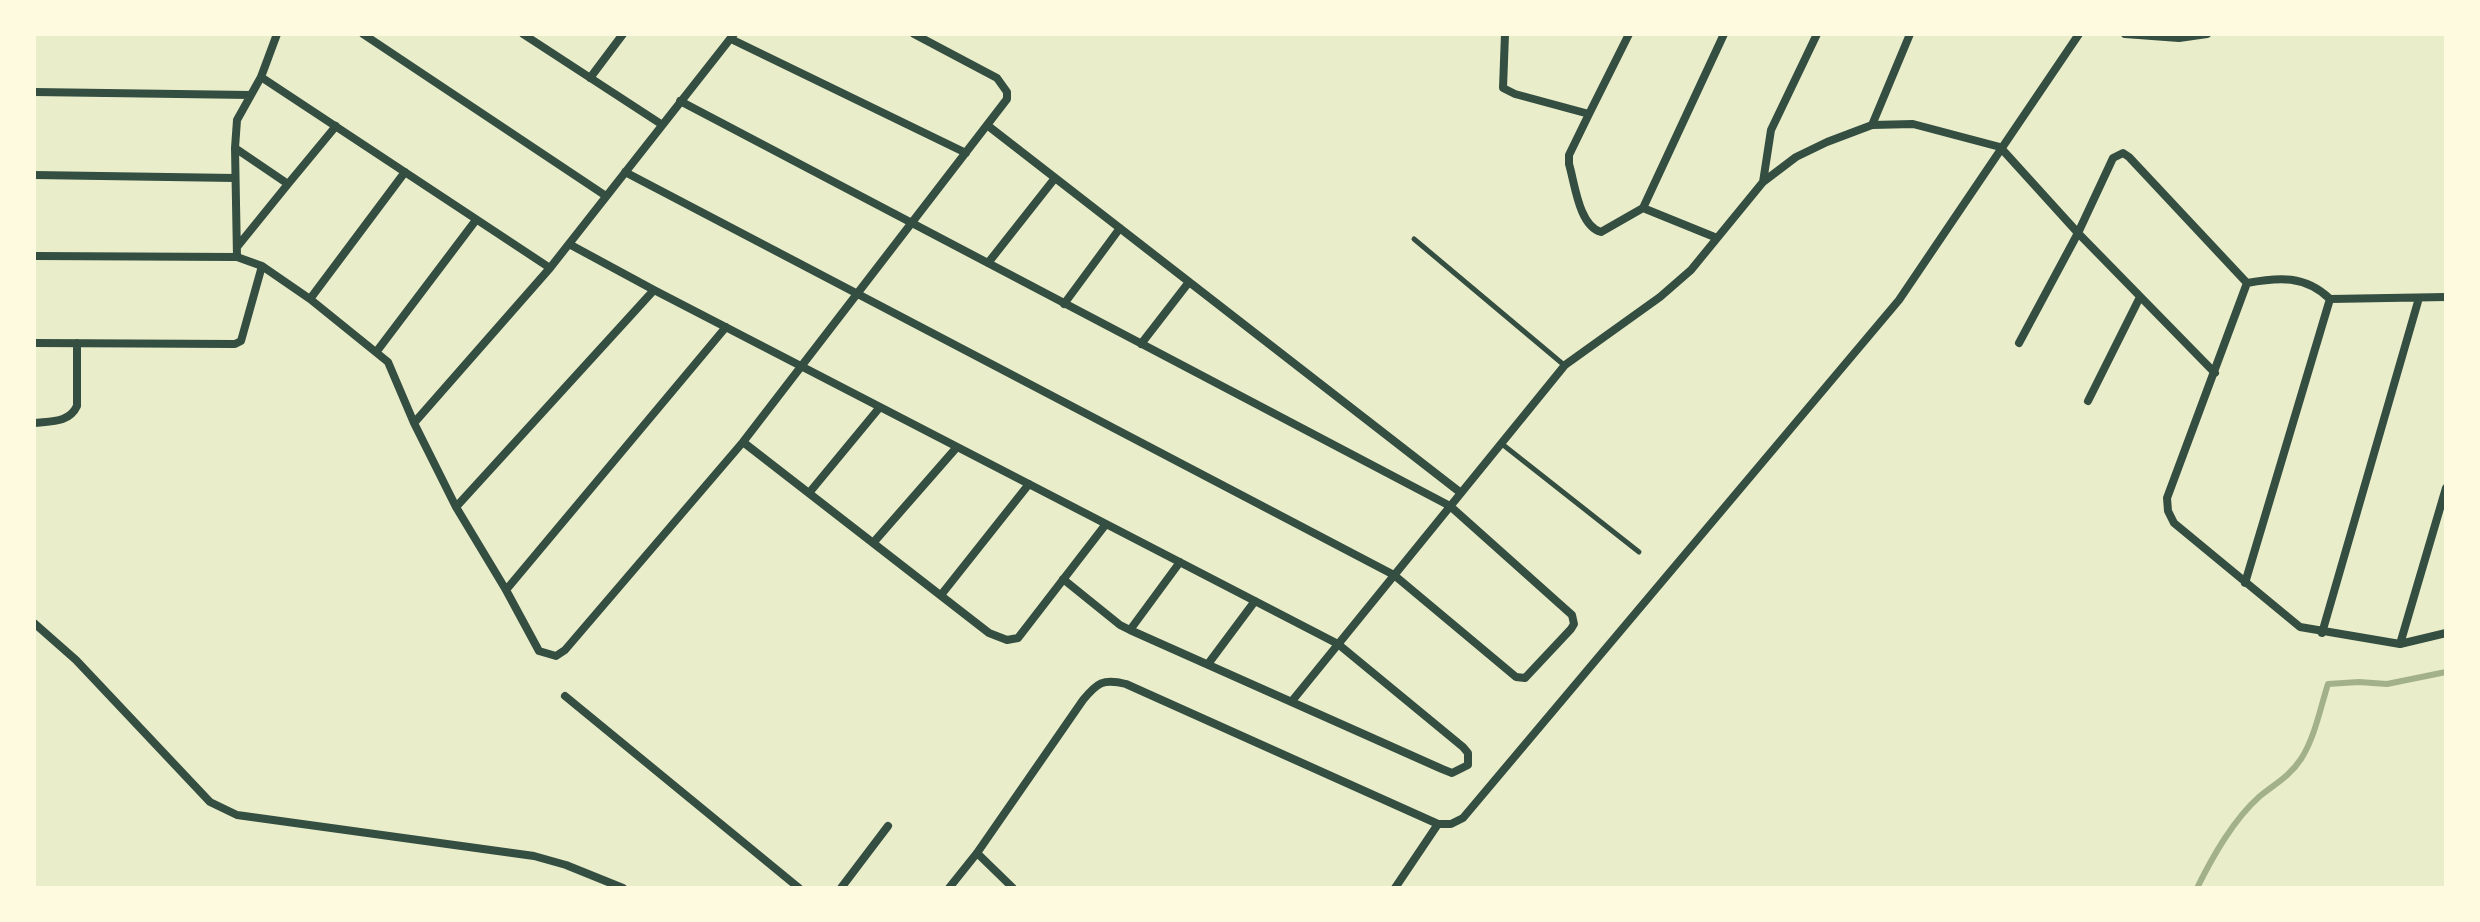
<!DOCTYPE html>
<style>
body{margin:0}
#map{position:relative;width:2480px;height:922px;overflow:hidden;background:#e9edc9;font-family:"Fira Sans",sans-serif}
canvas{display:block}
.frame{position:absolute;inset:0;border:36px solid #fefae0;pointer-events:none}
</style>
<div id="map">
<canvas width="2480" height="922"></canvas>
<div class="frame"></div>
</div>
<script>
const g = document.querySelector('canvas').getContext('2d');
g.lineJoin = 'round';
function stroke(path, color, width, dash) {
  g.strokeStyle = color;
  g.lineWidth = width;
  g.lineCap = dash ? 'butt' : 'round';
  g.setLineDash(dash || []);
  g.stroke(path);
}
const stream = new Path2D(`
 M2197 888C2213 856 2233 820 2260 796 2275 784 2290 776 2301 759 2315 737 2320 709 2328 684L2359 682 2387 684 2446 672`);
const service = new Path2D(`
 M1414 239 1564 365
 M1502 444 1639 552`);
const minor = new Path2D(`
 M277 34 261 77 550 268
 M363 34 606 196
 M523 34 661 124
 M734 34 550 268 414 423 456 507 506 590 539 651 556 656 565 650 743 442 1007 99V92L997 78 914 34
 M1505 34 1503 88 1515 94 1589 114 1569 155V164C1575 184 1579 226 1601 232L1643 208 1724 34
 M2125 34 2179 38 2207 34
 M731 39 966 153
 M261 77 237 120 235 148 288 184 336 126
 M590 78 623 34
 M34 92 250 95
 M1589 114 1629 34
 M987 125 1461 493
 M1872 125 1910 34
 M625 172 1394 575 1516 677 1525 678 1571 629 1574 624 1572 615 1450 506 680 101
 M34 175 235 178
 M1763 182 1771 130 1817 34
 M1643 208 1717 238
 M237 247 288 184
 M34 256 237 257 235 148
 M988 263 1055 178
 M262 266 310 299 388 362 414 423
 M2247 283 2167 498 2168 511 2174 523 2300 627 2400 644 2446 633
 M2247 283C2279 277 2305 275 2330 299L2446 297
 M654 290 1338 644 1463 747 1468 753V765L1452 773 1442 769 1130 630 1120 625 1063 579
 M310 299 405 172
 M1064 304 1120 228
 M34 343 235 344 241 341 262 266 237 257
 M2019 343 2078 233 2113 158 2123 153 2129 157 2247 283
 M1141 344 1189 282
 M377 351 476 220
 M2088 401 2140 297
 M34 423C51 421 69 423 77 406V343
 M743 442 989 633 1007 640 1018 638 1106 524
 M809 493 880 407
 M456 507 654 290 569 244
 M873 543 957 447
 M2245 583 2330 299
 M506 590 726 327
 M941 595 1029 484
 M34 623 76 660 210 802 237 815 534 856 566 865 623 888
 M1130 630 1180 562
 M2322 633 2419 298
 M2400 644 2446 488
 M1208 664 1255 601
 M565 696 799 888
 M1292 701 1565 365 1660 297 1691 270 1763 182 1796 157 1827 142 1872 125 1913 124 2000 147 2078 233 2215 373
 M977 853 1013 888
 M841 888 888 826
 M949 888 977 853 1083 700C1097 683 1103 678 1126 684L1438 824H1451L1463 818 1899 300 2079 34
 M1395 888 1438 824`);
stroke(stream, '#a3b18a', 6);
stroke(service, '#344e41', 5);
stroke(minor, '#344e41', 8);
</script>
